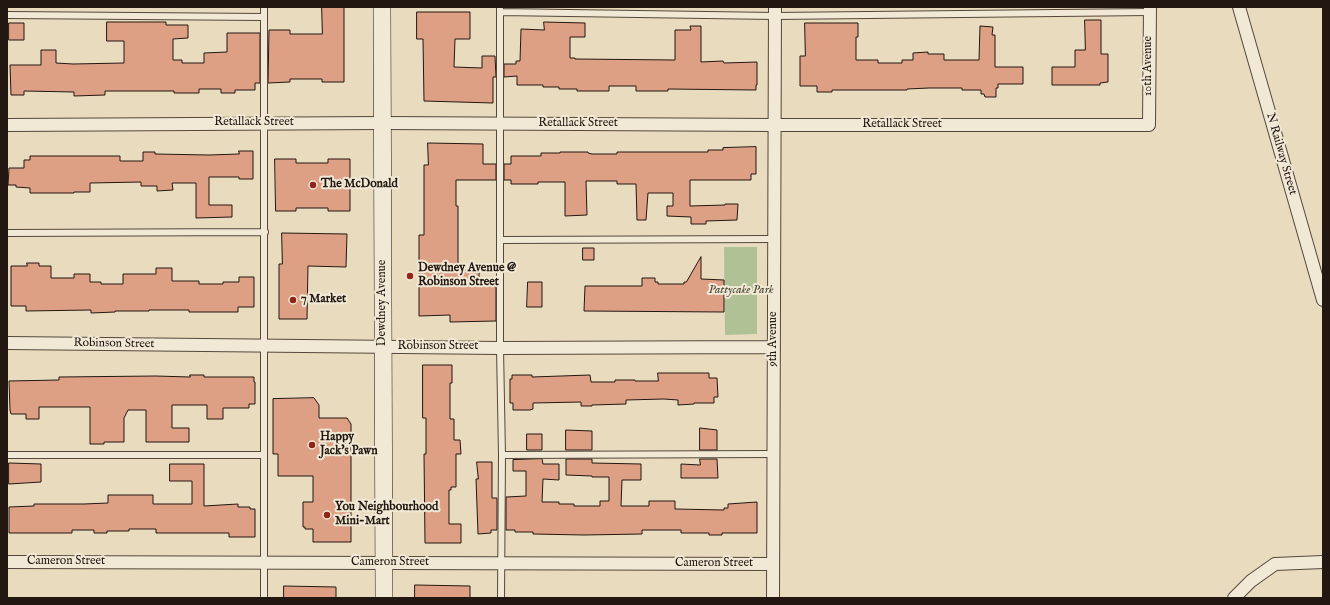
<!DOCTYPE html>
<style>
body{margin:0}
#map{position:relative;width:1330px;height:605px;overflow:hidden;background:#e9dbbe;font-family:"IM FELL English",serif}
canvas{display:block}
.frame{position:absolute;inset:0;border:8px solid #221711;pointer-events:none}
</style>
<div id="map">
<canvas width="1330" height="605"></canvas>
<div class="frame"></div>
</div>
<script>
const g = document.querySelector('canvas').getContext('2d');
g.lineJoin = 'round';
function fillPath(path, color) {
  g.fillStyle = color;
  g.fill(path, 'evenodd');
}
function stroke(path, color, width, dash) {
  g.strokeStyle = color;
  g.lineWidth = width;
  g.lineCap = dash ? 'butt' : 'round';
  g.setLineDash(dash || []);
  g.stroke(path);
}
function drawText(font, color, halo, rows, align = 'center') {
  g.font = font + ' "IM FELL English",serif';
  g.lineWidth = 4;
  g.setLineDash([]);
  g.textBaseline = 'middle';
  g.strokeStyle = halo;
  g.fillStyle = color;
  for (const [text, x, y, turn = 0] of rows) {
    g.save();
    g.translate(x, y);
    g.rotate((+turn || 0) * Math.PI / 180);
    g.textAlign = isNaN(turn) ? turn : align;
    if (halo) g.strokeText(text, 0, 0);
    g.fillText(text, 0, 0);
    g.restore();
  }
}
const green = new Path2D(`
 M724 247H757V334L725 335Z`);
const building = new Path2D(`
 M322 7H344V82H322V79H290V82L268 83 269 30H290V34H322Z
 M417 12H470V39H455L454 67 482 68V56H495L496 77H493V103L424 101 423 39H417Z
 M1085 20H1101V54H1108V82L1100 83V85H1052V67H1075V50H1085Z
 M107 22H166V25H188V38L173 39V60H182V63H204V53L227 52V33H260V83H255V90H235V93H221V89H199V93H174V91H105V95L74 96V92L24 91V95H11L10 65H41V50H56V63L73 64 124 63V41H107Z
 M544 22 585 23V37H570V58H575V59L675 60V30H691L690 26H701V62L723 61 724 63 757 62V85H756V90L668 89V91H636V86H609V91H577V89H559V87H543V85H517V76L504 77V64H516V61H520L521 29 544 30Z
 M9 23H24V40H9Z
 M805 23H858V37H856V60H878V63H902V60H913V53L928 52V54H944V60H979L980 26 993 27 992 35H995V67H1023V84H998V88H996V97H985L984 94H981V90H962V88H929L907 89V90H832V92H817V86H800V56H805Z
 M428 143 483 144V164H496V180H456V206H458V270H479V286H496V321L450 322V315L419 316V235H424V165H428Z
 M756 147V174H751V180H690V206L725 205V204H738L737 220 706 221V224H691V217L667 216V206H673V193H648L646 220H637L636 184H617V181H586L587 215 565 216V182H538V184H511V180H504V164H511V156H541V153H560V152H588V153L592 154H617V152H708V150H723V148Z
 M239 151H253V179H239V177H209V205H232V217L196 218V183H172L173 190 157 191V186H141V182L90 183V192H74V193H30V188L16 187V185H8L9 168H24V160H30V156H120V161H143V152H155V154L209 155 239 154Z
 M275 159H296V163H328V159H350V211H328V208H296V211H276Z
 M282 233 347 234 346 267 308 266 307 319H279V264H282Z
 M583 248H594V260H583Z
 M701 257V279L724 280V312L584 311 585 286H642V278H655V282H658V284H684V282H686Z
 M27 263H39V266H51V278H74V274H90V282H101V284H123V274H156V268H172V281H199V284H223V282H239V277H254V307H238V312H189V310H149V311H115V312L91 313V310L26 311V306H11V266H27Z
 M528 282H542V307H527Z
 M423 365H452V383H450V419H454V440H460L461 454H456V487H451V490H449V524H461V543H425L424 454H426V418H423Z
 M658 373H709V378H717L718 397H714V403H694V404L678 405V400L664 399 626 400V404L592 405V406H581V402L533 403V409L530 410H513V403H510V379H512V375H532V377L590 375 591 382H615V380H635V381H658Z
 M190 375H204V377H254V382H255V404H249V408H223V419H207V405H172V428H189V442H146V410H128L124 418V442H104V444H90V407H39V419H26V414H11L10 410 9 381 59 380V377L156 376 190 377Z
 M314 398 319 405V418H347L351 424V542H313V529H305V527H303V502H313V476H278V454H273V399Z
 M700 428 717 430V450H700Z
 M566 430 592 431V450H566Z
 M527 434H542V450H527Z
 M542 459 543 464H559V480L543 479 542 502H559V504H574V506H600V501H609V477H592V476L566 475V459H592V463L641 464V480H622L621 506H649V501H675V509L724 510V508H728V504L757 502V533H722V535H709V533H681V530H642V534L584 535 533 534V532H515V530H506V497L526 496V471H513V460Z
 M700 459H717L718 478H681V464L700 465Z
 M477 462H492V498H497V530H491V533L478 534 476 479H478Z
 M9 463 41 464V482L9 484Z
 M170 464H204V506L238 504V507H250V509H255V537H229V533H156V529H129V531H107V533H94V530H72V533H9V507L34 506V504H84L108 503V495H153V504H192V481H170Z
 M415 585 470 586V598H415Z
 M284 586 336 587V598H284Z`);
const lane = new Path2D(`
 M500 7V348L502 455 501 598
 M500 12 775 16 1150 12
 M7 15 264 17
 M7 233 265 232
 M501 240 774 239
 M7 455H263
 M502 455 773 454
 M264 598V7`);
const street = new Path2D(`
 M1239 7 1323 300
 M7 125 382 123 775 125H1149L1150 7
 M7 343 500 348 774 347
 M7 562 773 564
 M773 598 775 7
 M1234 598 1251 581 1275 564 1323 562`);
const secondary = new Path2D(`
 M382 7 384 598`);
const markers = [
 [313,185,4,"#8f2418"],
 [410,276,4,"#8f2418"],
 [293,300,4,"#8f2418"],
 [312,445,4,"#8f2418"],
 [327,515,4,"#8f2418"]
];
const streetNames = [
 ["10th Avenue",1149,66,-90],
 ["Retallack Street",254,123],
 ["Retallack Street",578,124],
 ["Retallack Street",902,125],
 ["N Railway Street",1281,154,74],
 ["Dewdney Avenue",383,303,-90],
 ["9th Avenue",774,339,-90],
 ["Robinson Street",114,344,1],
 ["Robinson Street",438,347],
 ["Cameron Street",66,562],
 ["Cameron Street",390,563],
 ["Cameron Street",714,564]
];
const poiNames = [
 ["The McDonald",321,185],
 ["Dewdney Avenue @",418,269],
 ["Robinson Street",418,283],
 ["7 Market",301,300],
 ["Happy",320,438],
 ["Jack's Pawn",320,452],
 ["You Neighbourhood",335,508],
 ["Mini-Mart",335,522]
];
const parkNames = [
 ["Pattycake Park",741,291]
];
fillPath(green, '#b0c196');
fillPath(building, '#dda085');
stroke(building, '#221711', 1);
stroke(lane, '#54483c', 8);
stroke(street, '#54483c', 14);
stroke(secondary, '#221711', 18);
stroke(lane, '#f1e8d5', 6);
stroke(street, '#f1e8d5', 12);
stroke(secondary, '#f1e8d5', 17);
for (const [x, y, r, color] of markers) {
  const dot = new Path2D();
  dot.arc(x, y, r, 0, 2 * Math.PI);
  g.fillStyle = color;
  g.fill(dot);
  stroke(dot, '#f1e8d5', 1.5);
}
drawText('12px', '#221711', '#f1e8d5', streetNames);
drawText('bold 12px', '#221711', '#f1e8d5', poiNames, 'left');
drawText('italic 12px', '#4d4a39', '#f1e8d5', parkNames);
</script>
